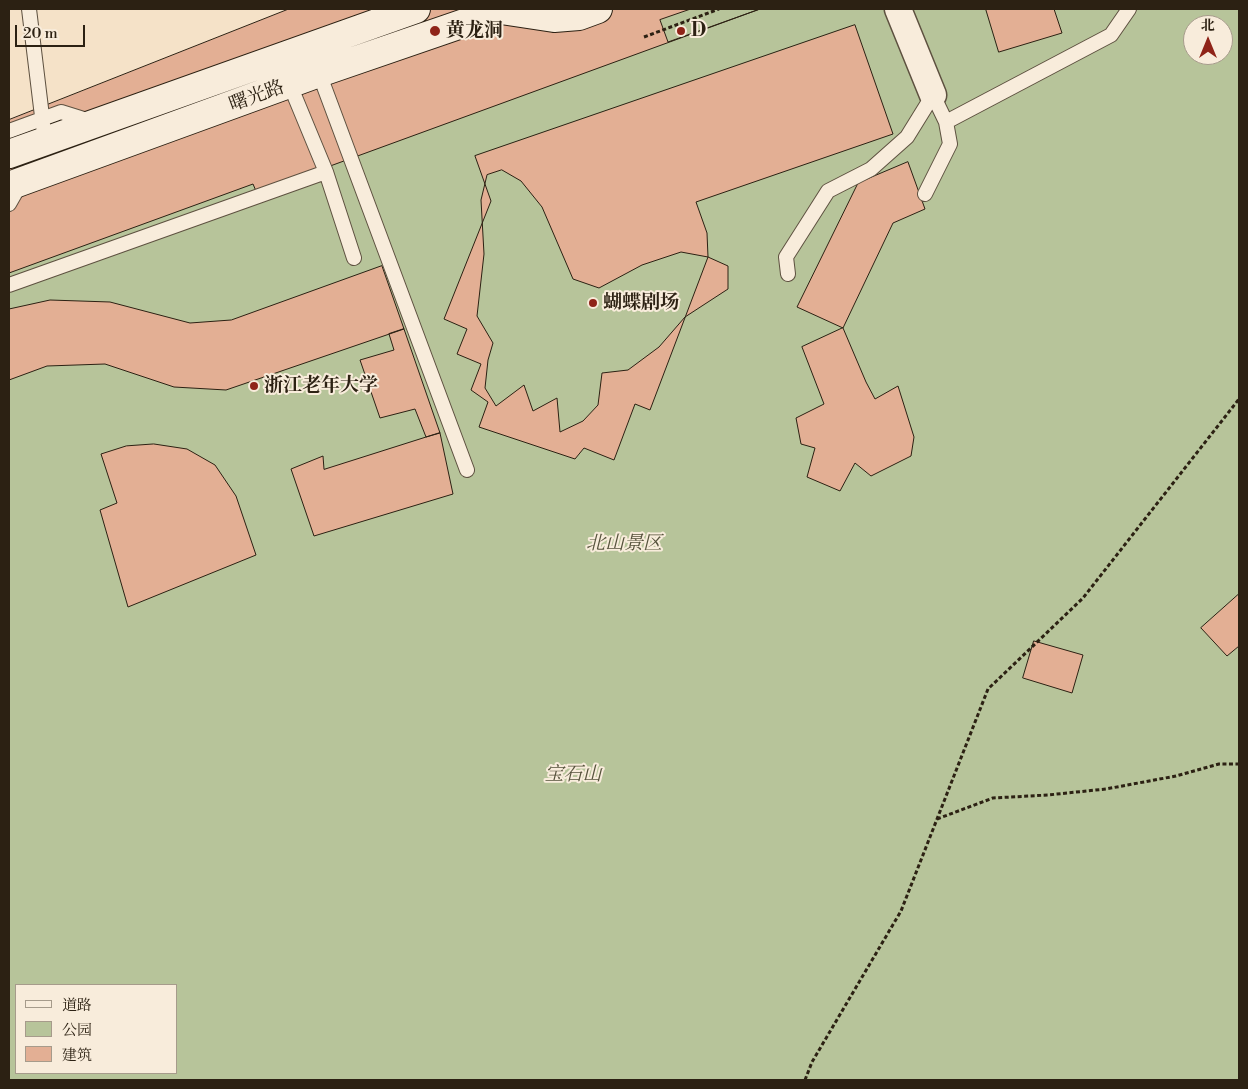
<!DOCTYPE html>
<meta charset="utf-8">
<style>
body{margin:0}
#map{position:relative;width:1248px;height:1089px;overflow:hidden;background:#f5e2c8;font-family:"Libre Bodoni","Noto Serif SC",serif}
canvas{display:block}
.frame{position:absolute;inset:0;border:10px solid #2c2113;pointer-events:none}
.legend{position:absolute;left:15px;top:984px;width:162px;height:90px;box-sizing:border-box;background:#f8ecdb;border:1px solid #a69b8b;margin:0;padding:6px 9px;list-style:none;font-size:15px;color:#2c2113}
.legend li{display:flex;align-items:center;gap:10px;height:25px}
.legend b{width:25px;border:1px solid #a69b8b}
.north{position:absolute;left:1183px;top:15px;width:50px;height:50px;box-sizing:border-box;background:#f8ecdb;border:1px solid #a69b8b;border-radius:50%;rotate:0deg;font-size:14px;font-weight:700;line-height:20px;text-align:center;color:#2c2113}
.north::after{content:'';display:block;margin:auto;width:18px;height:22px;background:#8f2418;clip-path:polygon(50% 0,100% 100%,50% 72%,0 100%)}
.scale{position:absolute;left:15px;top:25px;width:70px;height:22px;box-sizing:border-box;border:2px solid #2c2113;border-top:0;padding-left:6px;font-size:15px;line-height:18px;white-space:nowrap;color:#2c2113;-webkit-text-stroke:4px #f8ecdb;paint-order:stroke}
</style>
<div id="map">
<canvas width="1248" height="1089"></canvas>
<div class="frame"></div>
<ul class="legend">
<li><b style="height:6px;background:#f8ecdb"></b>道路</li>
<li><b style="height:14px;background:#b7c49a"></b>公园</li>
<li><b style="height:14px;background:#e3af94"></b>建筑</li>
</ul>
<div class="north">北</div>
<div class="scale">20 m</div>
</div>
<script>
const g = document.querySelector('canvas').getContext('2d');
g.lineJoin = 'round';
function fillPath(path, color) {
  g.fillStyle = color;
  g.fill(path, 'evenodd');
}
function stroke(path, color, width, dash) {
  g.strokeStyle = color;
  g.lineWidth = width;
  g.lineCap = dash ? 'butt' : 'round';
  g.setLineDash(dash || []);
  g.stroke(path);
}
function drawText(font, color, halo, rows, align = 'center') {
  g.font = font + ' "Libre Bodoni","Noto Serif SC",serif';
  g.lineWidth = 4;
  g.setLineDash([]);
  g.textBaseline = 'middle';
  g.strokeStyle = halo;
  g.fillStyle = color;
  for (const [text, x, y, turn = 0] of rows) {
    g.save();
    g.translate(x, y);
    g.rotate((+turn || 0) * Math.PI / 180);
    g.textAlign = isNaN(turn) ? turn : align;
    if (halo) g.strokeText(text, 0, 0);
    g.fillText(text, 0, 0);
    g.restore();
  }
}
const green = new Path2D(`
 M461 9H1239V1080H9V175ZM1193 25H1223V55H1193ZM16 985H176V1073H16Z`);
const building = new Path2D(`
 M289 9H760L311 173 256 191 253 184 9 273V120Z
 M691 9H760L668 42 660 20Z
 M986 9H1054L1062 33 999 52Z
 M855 25 893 134 696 202 707 233 708 257 650 410 635 404 614 460 584 448 575 459 479 427 488 402 471 390 481 364 457 354 467 329 444 319 491 201 475 156Z
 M908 162 925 209 893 223 843 328 797 307 858 183Z
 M502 170 521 181 542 207 573 279 599 288 642 265 681 252 708 257 728 266V289L685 317 659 347 628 370 602 373 598 405 583 421 560 432 557 398 533 411 524 385 496 406 485 388 488 360 493 343 477 316 484 254 481 200 487 175Z
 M382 266 404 329 226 390 174 387 105 364 47 366 9 380V309L50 300 110 302 190 323 231 320Z
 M843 328 866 382 875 399 898 386 914 437 911 456 871 476 855 463 840 491 807 477 815 448 801 444 796 418 824 404 802 347Z
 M404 329 440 433 426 437 415 409 380 418 360 360 394 350 389 334Z
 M440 433 453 494 314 536 291 469 323 456 324 469Z
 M154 444 187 449 215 465 236 496 256 555 128 607 100 510 117 503 101 454 126 446Z
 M1239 594V646L1227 656 1201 628Z
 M1034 641 1083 655 1072 693 1023 678Z`);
const path = new Path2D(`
 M644 37 719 9
 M937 819 993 798 1048 795 1106 789 1176 776 1219 764H1239
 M805 1080 812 1062 901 911 988 689 1083 598 1239 399`);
const lane = new Path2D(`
 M29 9 45 141
 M319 73 467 470
 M290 85 326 172 354 258
 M946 122 1111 35 1129 9
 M9 131 61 112 93 122
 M925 194 950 144 946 122 933 95
 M9 204 21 183
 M788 274 786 257 828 191 871 169 907 137 933 95
 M9 285 326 172`);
const street = new Path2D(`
 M898 9 933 95`);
const secondary = new Path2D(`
 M501 10 554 18 579 16 598 9
 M9 154 416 9
 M9 186 319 73 505 9`);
const markers = [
 [435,31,6,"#8f2418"],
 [681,31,5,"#8f2418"],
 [593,303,5,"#8f2418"],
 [254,386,5,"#8f2418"]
];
const poiNames = [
 ["黄龙洞",446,31],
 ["D",691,31],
 ["蝴蝶剧场",603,303],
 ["浙江老年大学",264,386]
];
const streetNames = [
 ["曙光路",257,97,-20]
];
const parkNames = [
 ["北山景区",624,544],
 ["宝石山",573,775]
];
fillPath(green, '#b7c49a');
fillPath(building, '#e3af94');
stroke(building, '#2c2113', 1);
stroke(lane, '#5e5140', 16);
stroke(street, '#5e5140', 29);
stroke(secondary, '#2c2113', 30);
stroke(path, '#2c2113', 3, [4, 2.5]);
stroke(lane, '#f8ecdb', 14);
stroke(street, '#f8ecdb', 26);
stroke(secondary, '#f8ecdb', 28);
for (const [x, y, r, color] of markers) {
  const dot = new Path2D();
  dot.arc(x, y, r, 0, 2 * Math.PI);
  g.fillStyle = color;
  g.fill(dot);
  stroke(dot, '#f8ecdb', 2);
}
drawText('bold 19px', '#2c2113', '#f8ecdb', poiNames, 'left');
drawText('19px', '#2c2113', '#f8ecdb', streetNames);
drawText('italic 19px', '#56523c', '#f8ecdb', parkNames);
</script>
